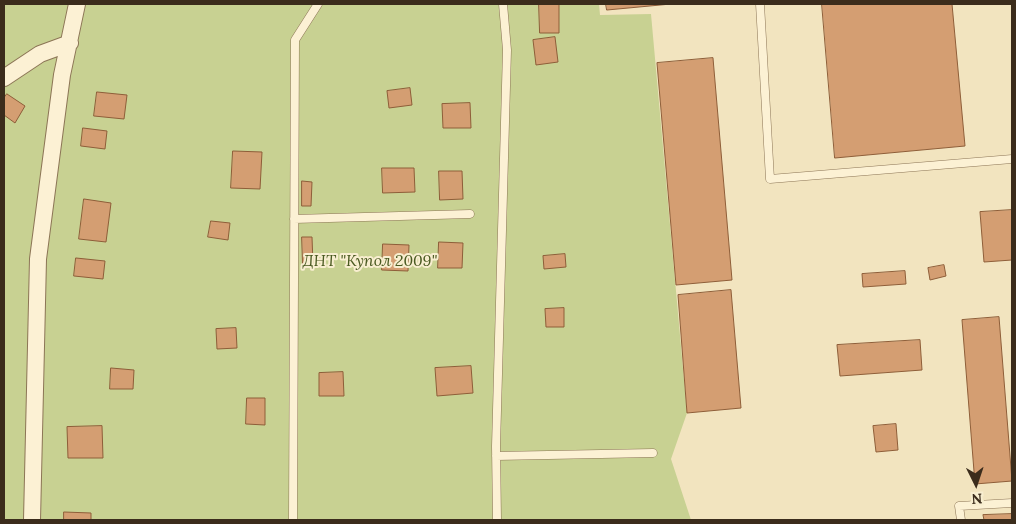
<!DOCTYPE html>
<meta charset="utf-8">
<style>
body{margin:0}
#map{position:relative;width:1016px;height:524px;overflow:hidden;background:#f2e4bf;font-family:Lora,serif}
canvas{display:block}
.frame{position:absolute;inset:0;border:5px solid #3b2c1c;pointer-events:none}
.north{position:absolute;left:951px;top:459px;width:50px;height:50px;-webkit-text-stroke:4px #f8eed0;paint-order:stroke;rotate:176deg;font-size:14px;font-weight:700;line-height:20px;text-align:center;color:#3b2c1c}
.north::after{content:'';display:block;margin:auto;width:18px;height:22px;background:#3b2c1c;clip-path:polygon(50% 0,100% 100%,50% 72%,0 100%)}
</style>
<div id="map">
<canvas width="1016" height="524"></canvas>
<div class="frame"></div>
<div class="north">N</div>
</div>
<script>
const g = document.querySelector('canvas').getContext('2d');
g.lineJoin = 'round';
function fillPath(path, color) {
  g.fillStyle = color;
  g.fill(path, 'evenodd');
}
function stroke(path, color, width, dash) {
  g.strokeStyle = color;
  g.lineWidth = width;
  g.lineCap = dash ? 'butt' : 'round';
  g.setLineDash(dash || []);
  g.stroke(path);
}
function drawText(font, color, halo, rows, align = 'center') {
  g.font = font + ' Lora,serif';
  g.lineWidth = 4;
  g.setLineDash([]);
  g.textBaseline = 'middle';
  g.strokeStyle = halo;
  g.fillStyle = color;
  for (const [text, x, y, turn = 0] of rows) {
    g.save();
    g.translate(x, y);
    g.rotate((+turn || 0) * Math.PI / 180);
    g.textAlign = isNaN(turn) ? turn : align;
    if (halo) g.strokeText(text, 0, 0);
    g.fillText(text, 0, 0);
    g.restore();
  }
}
const green = new Path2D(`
 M4 4H599L600 15 651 14 687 413 671 459 691 520H4Z`);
const building = new Path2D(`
 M539 4H559V33H540Z
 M606 4H671L607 10Z
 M822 4H952L965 146 835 158Z
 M555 37 558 62 536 65 533 40Z
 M713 58 732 280 676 285 657 63Z
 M410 88 412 105 389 108 387 91Z
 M97 92 127 95 124 119 94 116Z
 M7 94 25 106 15 123 4 115V98Z
 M470 103 471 128H443L442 104Z
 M83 128 107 131 105 149 81 146Z
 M233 151 262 152 260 189 231 188Z
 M382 168H414L415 192 383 193Z
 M439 171H462L463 199 440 200Z
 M302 181 312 182 311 206H302Z
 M84 199 111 203 106 242 79 239Z
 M1012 210V260L984 262 980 212Z
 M211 221 230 223 228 240 208 237Z
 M302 237H312L313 265H303Z
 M439 242 463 243 462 268H438Z
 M383 244 409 245 408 271 382 270Z
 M565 254 566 267 544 269 543 256Z
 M76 258 105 261 103 279 74 276Z
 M944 265 946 276 930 280 928 268Z
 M905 271 906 284 863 287 862 274Z
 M731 290 741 408 687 413 678 295Z
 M564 308V327H546L545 309Z
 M999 317 1012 481 975 484 962 320Z
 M236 328 237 348 217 349 216 329Z
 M920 340 922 370 840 376 837 345Z
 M471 366 473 393 437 396 435 368Z
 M111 368 134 370 133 389H110Z
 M343 372 344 396H319V373Z
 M247 398H265V425L246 424Z
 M896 424 898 450 876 452 873 426Z
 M102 426 103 458H68L67 427Z
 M64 512 91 513V520H64Z
 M1012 514V520H984L983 515Z`);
const service = new Path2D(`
 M760 4 770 179 1012 159
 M294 219 470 214
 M496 456 653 453
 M293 520 295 40 318 4
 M497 520 496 446 507 50 503 4
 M961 520 959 506 1012 503`);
const minor = new Path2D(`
 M4 78 40 54 70 43
 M32 520 38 259 62 75 77 4`);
const parkNames = [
 ["ДНТ \"Купол 2009\"",370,261]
];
fillPath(green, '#c8d192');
fillPath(building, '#d49e72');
stroke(building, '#8e5e39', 1);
stroke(service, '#8c7556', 9);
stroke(minor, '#8c7556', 18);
stroke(service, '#fcf1d4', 8);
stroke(minor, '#fcf1d4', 16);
drawText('italic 16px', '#495920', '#f8eed0', parkNames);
</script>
